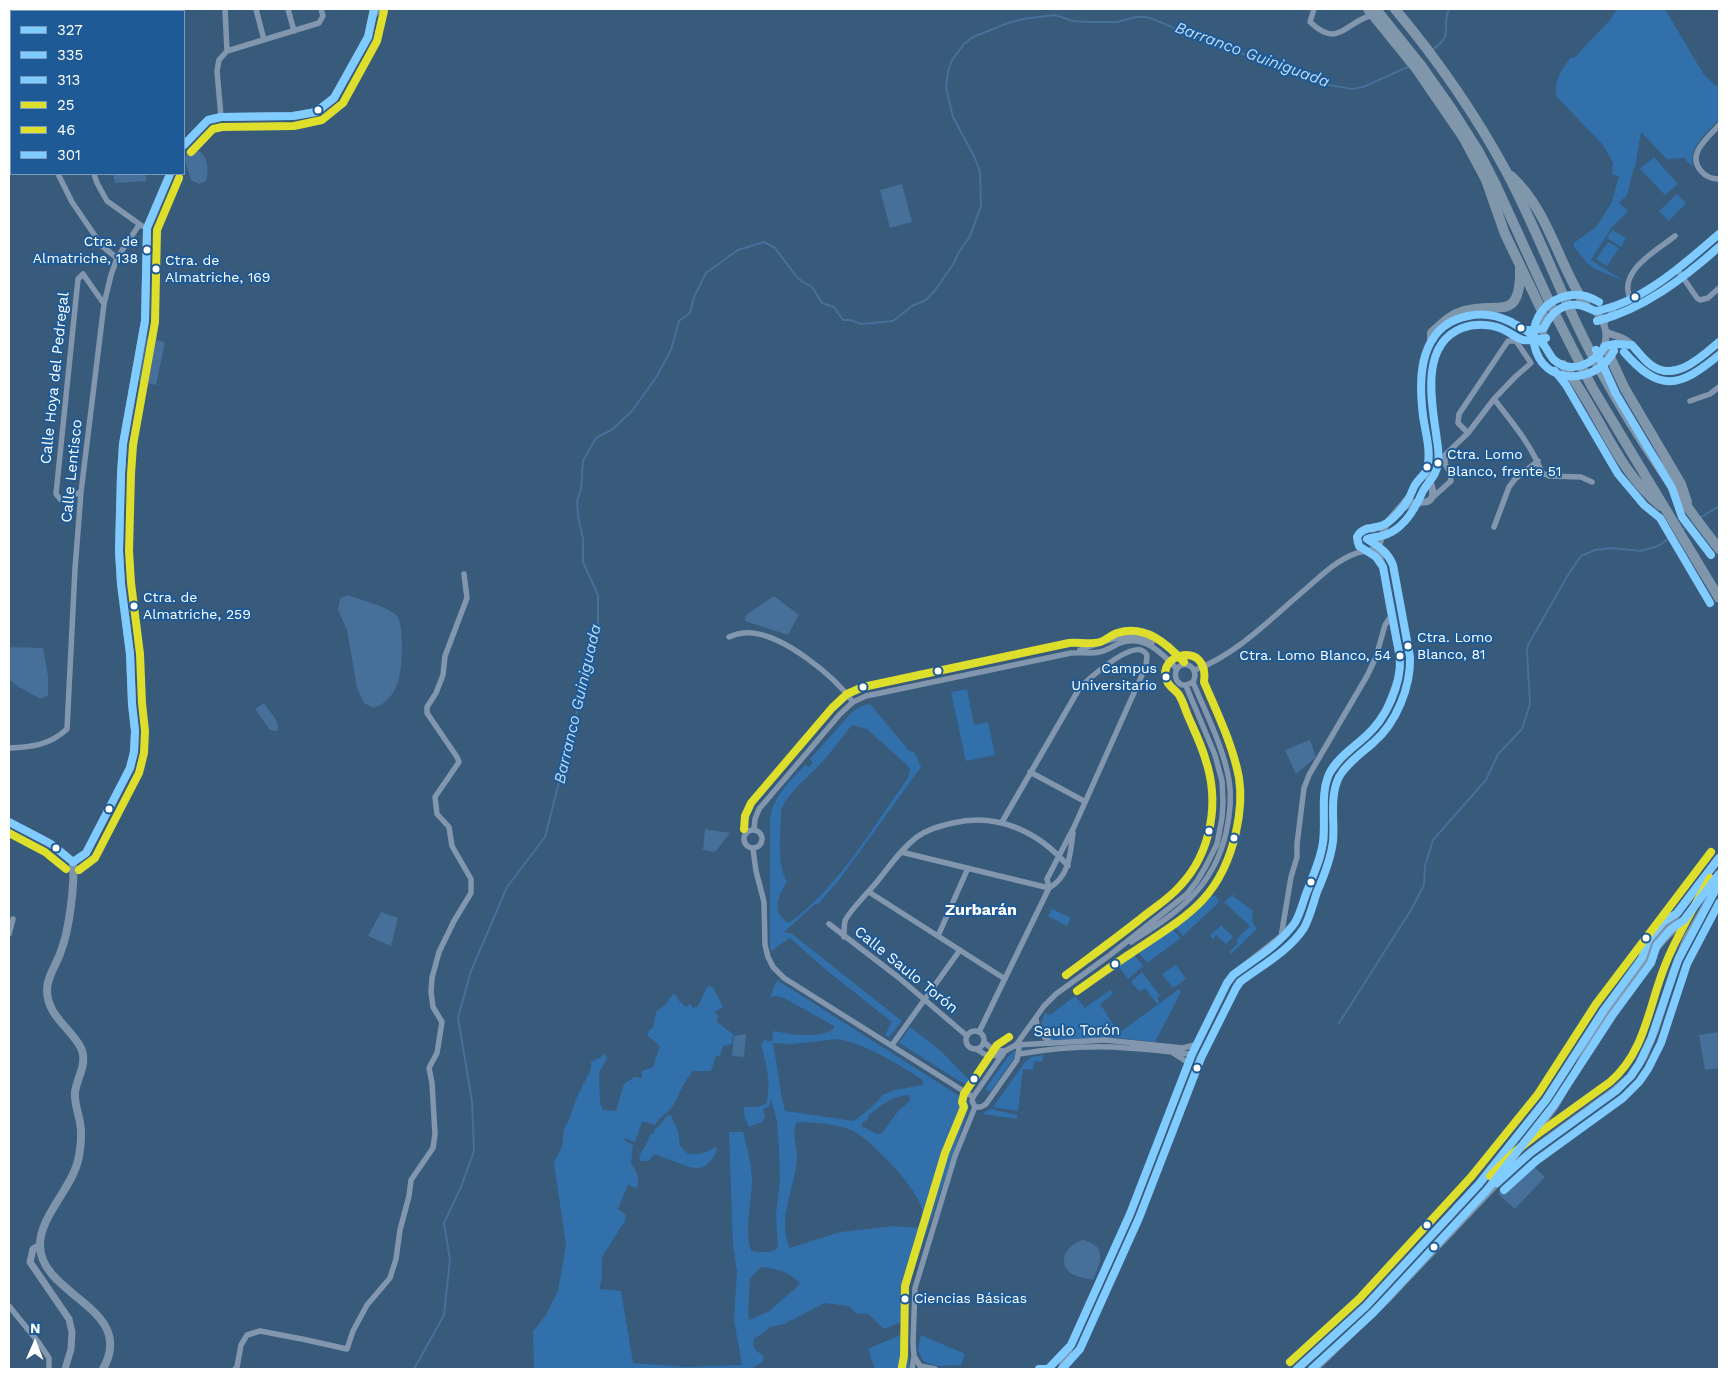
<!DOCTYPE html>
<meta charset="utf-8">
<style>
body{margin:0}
#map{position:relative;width:1728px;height:1378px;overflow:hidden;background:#385a7b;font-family:"Work Sans",sans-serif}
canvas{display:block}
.frame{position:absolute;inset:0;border:10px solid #fff;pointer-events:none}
.legend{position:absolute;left:10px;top:10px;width:175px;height:165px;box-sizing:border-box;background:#1d5a96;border:1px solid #779cc0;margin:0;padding:6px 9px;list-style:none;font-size:15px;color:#fff}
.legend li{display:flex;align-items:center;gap:10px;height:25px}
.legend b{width:25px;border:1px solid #779cc0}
.north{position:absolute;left:10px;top:1318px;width:50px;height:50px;-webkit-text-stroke:4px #1d5a96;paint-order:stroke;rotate:1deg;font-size:14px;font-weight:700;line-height:20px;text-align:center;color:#fff}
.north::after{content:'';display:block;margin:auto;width:18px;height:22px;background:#fff;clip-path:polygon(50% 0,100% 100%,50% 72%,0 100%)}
</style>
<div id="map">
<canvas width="1728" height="1378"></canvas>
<div class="frame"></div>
<ul class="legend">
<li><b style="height:6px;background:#80cbff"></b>327</li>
<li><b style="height:6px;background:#80cbff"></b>335</li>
<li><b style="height:6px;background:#80cbff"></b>313</li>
<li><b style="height:6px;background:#dede2d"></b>25</li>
<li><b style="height:6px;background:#dede2d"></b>46</li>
<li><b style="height:6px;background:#80cbff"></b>301</li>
</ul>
<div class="north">N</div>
</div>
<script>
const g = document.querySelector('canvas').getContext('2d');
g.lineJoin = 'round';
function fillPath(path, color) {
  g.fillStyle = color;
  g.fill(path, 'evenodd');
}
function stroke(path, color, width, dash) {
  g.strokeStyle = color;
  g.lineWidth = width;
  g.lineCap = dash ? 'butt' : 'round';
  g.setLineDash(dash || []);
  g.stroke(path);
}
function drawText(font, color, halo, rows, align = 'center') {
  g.font = font + ' "Work Sans",sans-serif';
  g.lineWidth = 4;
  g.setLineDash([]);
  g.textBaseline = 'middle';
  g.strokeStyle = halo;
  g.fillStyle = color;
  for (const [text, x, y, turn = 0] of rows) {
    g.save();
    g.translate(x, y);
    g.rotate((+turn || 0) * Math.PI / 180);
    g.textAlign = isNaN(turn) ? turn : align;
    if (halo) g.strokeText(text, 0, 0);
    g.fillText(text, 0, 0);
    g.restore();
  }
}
const green = new Path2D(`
 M1617 9H1665L1704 75 1716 86 1719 83V119C1707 133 1688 146 1693 167L1684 158 1667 159 1641 132 1635 168 1634 167 1627 195 1619 203 1628 211 1612 227 1591 260 1624 281 1595 269 1587 263 1574 247V243L1596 227 1612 202 1619 176 1612 174 1613 163 1603 145 1557 97C1552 83 1563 68 1571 57L1574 58 1610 20Z
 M1654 157 1678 184 1665 195 1640 169Z
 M1677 194 1686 203 1669 221 1659 211Z
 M1612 230 1626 238 1621 247 1607 238Z
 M1608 242 1619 248 1607 266 1596 259Z
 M967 689 974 725 988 722 995 755 966 761 951 692Z
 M870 704 909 751 914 752 921 767 839 880 819 903 814 905 784 932 792 934 902 1021 889 1037 885 1035 892 1022 825 969 790 938 771 951 770 946V820C772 797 790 781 805 765L809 767 813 763 810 759 853 711 862 706ZM852 725 867 729 906 764 910 769 908 778C872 828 840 886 789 923 769 912 779 896 787 881 776 864 781 830 781 810 791 788 810 776 825 759 834 748 843 736 852 725Z
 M1236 826 1241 834 1231 861H1225L1229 852Z
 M1206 892 1213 897 1215 895 1219 902 1183 936 1172 924 1194 906Z
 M1235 893 1233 896 1253 911 1252 921 1257 929 1231 954 1229 952 1238 943 1236 940 1250 926 1224 902Z
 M1052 909 1071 918 1067 926 1048 916Z
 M1221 925 1233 937 1226 944 1216 935 1213 939 1210 936Z
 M1169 926 1181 938 1147 963 1136 949Z
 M1131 951 1143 966 1128 979 1114 960Z
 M1176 965 1186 979 1173 988 1162 974Z
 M1142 972 1160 996 1157 998 1159 1002 1157 1004 1145 988 1140 992 1131 982Z
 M777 980 967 1101 969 1107 908 1287 906 1303 908 1306C908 1313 905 1318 905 1325L901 1322 884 1329 868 1314 856 1313 849 1306 825 1303 784 1324 770 1327 762 1334 754 1338C752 1347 755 1351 763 1355 765 1364 756 1365 751 1369H534L533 1332 547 1313 558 1291 566 1245 554 1163 562 1147 564 1129 569 1120 576 1099 591 1069V1062L601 1057 605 1053 607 1059 599 1072 600 1104 603 1110 616 1111C618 1106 623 1086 624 1084 627 1081 631 1080 634 1077L642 1078V1071L653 1067 660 1046 647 1035 650 1029 653 1028 656 1012 666 1004 673 994 677 996 679 1001 686 1007 690 1004 693 1008 698 1006 707 987 711 986 714 989 723 1007 715 1012 718 1016 717 1022 733 1034 732 1044 723 1046 720 1056H716L711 1071H693C682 1084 680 1094 672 1107 666 1115 660 1116 655 1125L646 1122H642L635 1142 624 1138 626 1142 633 1144 631 1164C637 1172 640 1179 637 1188L628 1185 618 1209 625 1214 626 1219 607 1249C599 1256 603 1268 602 1277 601 1281 600 1285 599 1289L621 1291 633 1363 686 1367 742 1365 734 1320 737 1271 733 1245 729 1132H743C747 1147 751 1163 752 1178 752 1203 744 1227 751 1251 760 1252 770 1254 778 1248L776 1214 780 1182 779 1149 777 1121 771 1099 769 1106 763 1109 765 1117 762 1122 749 1127 744 1115V1107H757L766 1104C772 1086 766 1062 761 1044L765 1040 772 1042 773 1031C789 1034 821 1040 834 1028V1026L784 998 776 996 770 997ZM837 1039C869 1045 896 1063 923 1080V1085L895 1090 882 1095C879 1102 862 1115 854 1121L785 1111 782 1098 773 1043 793 1044ZM909 1095 910 1101 899 1110 882 1133 877 1134 861 1126 863 1122 867 1120 868 1116C881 1105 892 1096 909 1095ZM797 1122C813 1122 836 1124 851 1130 868 1136 920 1191 922 1209 923 1214 920 1222 918 1228L895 1226 840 1232 790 1248C776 1219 796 1186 797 1156 797 1144 791 1133 797 1122ZM761 1267C776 1268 789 1272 800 1283L797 1287 768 1312 749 1320 748 1314 750 1278Z
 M1179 989 1181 992 1155 1042 1111 1037 1051 1040C1041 1033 1039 1023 1045 1013L1050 1015 1075 996 1085 1008 1110 990 1113 994 1100 1004 1119 1033Z
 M910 1027 942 1052 972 1083 969 1087 899 1043Z
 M1014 1051 1016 1052 1014 1058 990 1092 985 1089 1008 1057Z
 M1043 1055 1042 1062 1034 1061 1033 1070 1023 1069 1018 1111 993 1107 1026 1061 1032 1057Z
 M991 1109 1017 1115V1119L982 1114Z
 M668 1115 671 1116 678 1131 680 1146 688 1154C699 1154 705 1154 715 1147L717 1149C707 1176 693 1169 671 1160 666 1158 661 1157 656 1154L652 1156 649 1161H641L639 1158C641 1150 648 1144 649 1136L654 1133 655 1129 658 1127Z
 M907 1332 909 1366 908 1369H875L868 1349Z
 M921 1335 965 1354 961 1365 936 1366 923 1361 918 1350Z`);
const water = new Path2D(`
 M190 149C207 149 210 167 206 181L199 184 191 180 185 160 186 153Z
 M113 174H145L147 181 115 183Z
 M902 184 912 222 890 228 880 190Z
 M146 338 165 342 156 385 138 381Z
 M347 595C360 600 388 606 397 616 402 623 401 634 402 643 402 667 401 700 373 708L364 703 357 688 347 630 338 610 340 599Z
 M774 596 799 615 788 635 745 621 746 615Z
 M9 647 43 648 48 676V695L41 699 19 687 9 679Z
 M264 703C270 712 279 720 278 731L270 730 255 709Z
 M1310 740 1316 757 1296 774 1285 750Z
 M705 829 730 833 715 852 703 850Z
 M381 912 398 918 391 946 368 936Z
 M1719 1032V1068L1705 1070 1699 1035Z
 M746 1034 744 1057 732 1056 734 1036Z
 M1529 1162 1545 1177 1515 1209 1498 1194Z
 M1083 1240C1108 1246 1101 1262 1093 1280 1086 1278 1076 1277 1070 1273 1056 1260 1069 1243 1083 1240Z`);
const stream = new Path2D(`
 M1432 50C1456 32 1440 31 1449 9
 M1700 518 1719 506
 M1682 530 1694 522
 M1339 1023 1411 910 1424 885 1425 866 1433 840 1486 780 1498 754 1522 729 1530 704 1527 652 1528 645 1568 575 1581 556 1595 550 1612 548 1641 551 1658 546 1675 534
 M414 1369 444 1315 450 1260 444 1223 461 1187 474 1151 472 1101 458 1018 471 971 507 887 545 837 598 630V595L583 562V539L578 516 577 501 581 489 583 461 596 438 613 429 632 411 657 376 671 350 679 321 690 313 694 297 706 273 738 250 764 242 775 248 796 276 803 282 812 287 822 303 834 307 843 320H850L861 324 893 321 912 306 926 300 936 289 954 263 957 255 970 236 981 206 980 172 975 158 953 117 946 87 948 71 952 60 964 44 973 37 1008 23 1023 19 1055 15 1073 21 1087 22H1117L1136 17H1145L1153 19 1186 33 1203 38 1318 83 1352 89 1363 87 1410 66`);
const minor = new Path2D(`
 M225 9 227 51
 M256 9 264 40
 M288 9 294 31
 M1314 9 1310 22C1340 50 1345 21 1373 15
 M373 17 379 9
 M221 117 217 71 219 60 227 51 319 23 323 16 321 9
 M1719 125C1708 138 1686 154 1701 171 1706 177 1712 179 1719 179
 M58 174 72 202 102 246 117 258
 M94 174 97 183 107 201 142 226
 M1677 269 1697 298 1700 300 1708 298 1719 288
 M1630 298C1618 271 1657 250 1675 236
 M1595 311C1634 306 1690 260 1719 234
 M1604 324 1615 307
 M1494 399C1512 422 1532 446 1542 473L1549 476 1581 477 1592 482
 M1690 401 1710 394 1719 387
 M81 492 61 500 56 494 78 279 83 274 104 304
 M1432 498 1451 481 1450 473 1445 464V455L1468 433 1494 399 1515 377 1531 363 1516 341H1508L1459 414 1458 423 1468 433
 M1494 527 1509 487 1515 479 1538 461
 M729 637C736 634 743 632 752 633 785 636 834 676 853 702
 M1080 650C1100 643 1134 628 1152 643
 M1195 670C1239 653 1271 618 1307 588 1324 573 1342 555 1365 551
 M9 748C32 747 50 745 67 729L75 569 81 492 104 304 111 275 117 258 139 225
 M1030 772 1084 801
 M744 839a9 9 0 1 1 18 0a9 9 0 1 1-18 0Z
 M754 830 755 819 759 809 840 714 853 702 866 696 1071 653C1080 652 1090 654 1099 652 1106 651 1113 646 1120 643 1144 634 1162 653 1177 669
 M753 849 756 871 764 902 765 945 768 957 773 967 784 978 973 1097
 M901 852 1049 888C1070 876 1070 854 1073 833
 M869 892 1005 979
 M829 924 898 977 966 1035
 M9 934 13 919
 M938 936 968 868
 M844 937C844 932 844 926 845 921 847 914 870 890 876 883 889 867 901 849 917 837 928 829 940 826 953 823 997 812 1039 832 1068 866
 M1281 937 1291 877 1297 857V844L1304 788 1309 775 1367 676 1376 657 1385 625 1391 616
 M1131 942C1177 913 1213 889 1226 833 1230 815 1232 797 1229 780 1223 746 1206 714 1193 682 1201 666 1181 658 1176 671 1174 678 1178 686 1186 685 1186 685 1192 683 1193 682
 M1036 1018C1037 1030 1041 1036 1052 1043
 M966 1040a9 9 0 1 1 18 0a9 9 0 1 1-18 0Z
 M979 1032 1049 888 1047 879 1074 827 1146 666 1147 655C1145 652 1144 651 1141 650 1126 646 1089 678 1079 689L1002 822
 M984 1042C991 1049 996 1051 1005 1051
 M892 1045 960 950
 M1016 1045 1105 1040 1183 1048 1198 1044
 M976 1049 986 1055 1002 1056
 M1173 1053 1189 1063
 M1019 1054C1055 1048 1091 1045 1127 1048 1149 1049 1170 1052 1192 1054
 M975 1107H981L986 1104 1017 1060 1019 1049 1016 1045
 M1534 1131C1546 1123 1546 1119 1554 1109 1567 1090 1576 1068 1587 1048 1612 1006 1641 963 1676 928
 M9 1306 39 1343 49 1358V1369
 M914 1356 920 1366 935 1369
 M235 1369 237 1367 241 1345 247 1335 260 1331 302 1339 347 1349 353 1331 367 1305 390 1278 396 1259 400 1230 409 1196 411 1180 433 1148 435 1134 432 1083 429 1068 437 1053 442 1022 433 1007 431 992 432 978 439 952 454 921 471 893V879L452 846 449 827 437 814 435 797 459 762 457 757 427 713V707L436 693 443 675 445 656 467 598 464 574
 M912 1369 914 1356 913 1343 915 1288 955 1156 975 1107 972 1101 973 1097 1005 1051 1016 1045 1044 1006 1056 994 1110 955 1187 894 1197 881 1206 866 1217 844 1222 818 1223 802 1222 781 1215 755 1186 686`);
const tertiary = new Path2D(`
 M1582 305C1602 310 1611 331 1603 350
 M1547 319C1538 337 1545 361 1567 366
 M1454 321C1486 302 1519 325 1544 344
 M1526 330 1544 328
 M1606 332C1612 335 1619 336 1624 339 1636 345 1641 359 1652 366 1676 383 1702 356 1719 342
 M1605 346 1615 344 1631 345
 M1399 511C1403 508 1407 505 1412 503 1419 501 1429 505 1432 497 1435 490 1429 482 1428 475 1426 466 1429 457 1428 448 1424 415 1411 365 1434 337
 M1386 524 1373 529 1367 528 1361 531 1357 536V542L1360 548 1365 551H1370L1375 549 1379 544 1386 524 1410 496 1414 486 1424 475 1427 469
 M9 822C31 833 55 843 73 862
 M40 1245 33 1249 30 1262 69 1319 72 1332 71 1349 65 1369
 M1048 1369 1069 1347
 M1061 1369 1071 1345 1130 1214 1192 1054 1227 983 1233 975 1281 937 1295 923 1320 859 1324 840V798L1325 786 1330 773 1340 760 1379 723 1385 713 1398 679 1400 668 1398 649 1389 604 1383 567 1380 559 1379 544`);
const secondary = new Path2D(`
 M184 145 208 120 221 117 293 116 316 112 334 98 368 37 374 9
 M103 1369C137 1308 41 1296 40 1246 39 1216 74 1187 79 1156 81 1145 82 1133 80 1122 78 1112 74 1102 75 1092 77 1077 88 1064 81 1048 71 1028 47 1016 47 990 47 976 57 964 61 951 69 931 75 884 73 862L86 853 130 768 134 752 135 731 132 704 130 654 121 584 119 551 121 474 123 444 145 321 147 228 170 174
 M1297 1369 1366 1306 1479 1184 1546 1100 1604 1010 1719 858
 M1314 1369 1388 1298 1509 1170 1541 1144 1614 1091 1630 1077 1643 1058 1655 1030 1673 973 1687 938 1719 883`);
const motorway = new Path2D(`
 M1376 9 1420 64 1451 108 1479 152 1496 185 1555 314 1592 387 1719 598
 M1395 9C1437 59 1474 112 1506 171 1537 229 1559 291 1589 349 1626 421 1670 486 1719 549
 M1463 137 1486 180 1505 234 1542 311 1545 323
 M1511 176C1549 211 1558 264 1586 306
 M1432 339V333C1443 323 1450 315 1464 311 1498 301 1521 324 1520 268
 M1605 346 1625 389 1681 484 1687 502
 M1563 365C1599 410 1615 469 1661 506`);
const tertiaryBridge = new Path2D(`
 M1548 319C1557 308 1566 304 1580 304
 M1572 367C1585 366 1593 363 1602 352`);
const motorwayBridge = new Path2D(`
 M1368 9 1415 67 1463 137`);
const bus1 = new Path2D(`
 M1517 325C1526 330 1535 336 1542 343 1547 348 1549 354 1553 359 1571 376 1595 363 1605 346L1615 344 1632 345C1638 352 1644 360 1651 365 1675 383 1701 357 1719 342
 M1497 1183 1530 1153 1617 1090 1631 1076 1639 1064 1651 1039 1678 960 1719 883
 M1039 1369H1048L1071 1345 1130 1214 1192 1054 1227 983 1233 975C1253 960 1279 945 1294 924 1301 914 1303 900 1308 889 1314 873 1321 858 1323 842 1326 819 1320 795 1329 774 1337 758 1353 748 1366 736 1386 718 1401 686 1400 658L1383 567 1376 557 1359 546 1357 537C1363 525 1377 530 1387 523 1395 517 1404 507 1409 498 1411 494 1412 491 1414 487 1417 480 1424 476 1427 469 1432 452 1425 432 1423 416 1418 377 1420 325 1468 316 1481 313 1496 315 1509 321 1514 323 1519 328 1525 330 1531 331 1538 329 1544 328 1551 312 1565 301 1583 306 1588 307 1592 311 1597 311 1601 310 1605 309 1608 308 1648 297 1688 261 1719 234
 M1297 1369 1366 1306 1479 1184 1546 1100 1604 1010 1642 958 1648 940 1663 922 1677 913 1719 858`);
const bus2 = new Path2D(`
 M184 145 208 120 221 117 293 116 316 112 334 98 368 37 374 9
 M9 822 51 844 73 862
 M73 862 86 853 130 768 134 752 135 731 132 704 130 654 121 584 119 551 121 474 123 444 145 321 147 228 170 174`);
const bus3 = new Path2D(`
 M1599 302C1595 300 1590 297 1585 296 1578 294 1569 295 1562 297 1516 313 1529 382 1577 376 1594 374 1606 365 1614 351
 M1597 321C1644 309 1684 278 1719 247
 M1596 350 1616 394 1672 488 1682 517 1711 555
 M1624 352C1660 393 1679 388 1719 355
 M1555 371 1566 385 1618 474 1644 505 1660 518 1710 603
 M1062 1369 1080 1349 1139 1218 1201 1058 1236 988 1240 982C1261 966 1289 951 1304 928 1310 917 1313 904 1317 892 1324 876 1331 859 1333 841 1335 821 1329 797 1339 777 1347 763 1362 753 1374 742 1396 723 1411 687 1410 657L1393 565C1387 551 1379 547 1367 539 1373 537 1379 537 1385 535 1403 529 1415 509 1422 493 1427 482 1436 478 1438 463 1440 453 1437 443 1436 433 1431 399 1421 344 1462 328 1476 323 1494 324 1506 331 1512 334 1517 338 1523 340 1531 341 1538 339 1546 338`);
const bus4 = new Path2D(`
 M744 829 745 816 751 803 832 708 847 694 863 687 1069 643C1079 642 1090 645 1100 642 1106 640 1111 635 1117 633 1145 624 1166 643 1184 662
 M1066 975C1090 957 1115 939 1139 920 1152 909 1169 899 1180 886 1212 852 1220 801 1205 758 1201 744 1194 730 1188 716 1185 709 1183 701 1179 695 1176 690 1169 687 1167 681 1155 653 1210 640 1204 682 1217 713 1233 745 1239 778 1242 796 1240 814 1236 832 1221 899 1187 916 1133 952 1114 964 1096 978 1077 991
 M1490 1176 1511 1155 1535 1136 1610 1082C1646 1052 1649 1003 1666 963 1678 933 1695 906 1710 878
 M1290 1362 1359 1299 1471 1177 1538 1094 1596 1004 1711 852
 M902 1367 904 1356 905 1286 945 1153 964 1107 962 1102 964 1094 997 1045 1009 1037`);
const bus5 = new Path2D(`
 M191 152 213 129 222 127 294 126 322 120 343 103 377 41 384 11
 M9 833 45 852 66 869
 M79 870 95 858 139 773 144 753 145 731 142 703 140 654 131 583 129 551 131 474 133 445 155 322 157 230 179 178`);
const bus6 = new Path2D(`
 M1504 1190 1536 1161 1623 1098 1639 1082 1648 1069 1661 1043 1687 964 1719 903
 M1312 1369 1373 1313 1487 1190 1554 1105 1612 1016 1651 963 1657 945 1670 930 1684 920 1719 874`);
const markers = [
 [318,110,4.5,"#fff"],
 [147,250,4.5,"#fff"],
 [156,269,4.5,"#fff"],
 [1635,297,4.5,"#fff"],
 [1521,328,4.5,"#fff"],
 [1438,463,4.5,"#fff"],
 [1427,467,4.5,"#fff"],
 [134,606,4.5,"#fff"],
 [1408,646,4.5,"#fff"],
 [1400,656,4.5,"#fff"],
 [938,671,4.5,"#fff"],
 [1166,677,4.5,"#fff"],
 [863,687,4.5,"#fff"],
 [109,809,4.5,"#fff"],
 [1209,831,4.5,"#fff"],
 [1234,838,4.5,"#fff"],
 [56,848,4.5,"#fff"],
 [1311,882,4.5,"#fff"],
 [1646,938,4.5,"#fff"],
 [1115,964,4.5,"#fff"],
 [1197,1068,4.5,"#fff"],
 [974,1079,4.5,"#fff"],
 [1427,1225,4.5,"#fff"],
 [1434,1247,4.5,"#fff"],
 [905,1299,4.5,"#fff"]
];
const busNames = [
 ["Ctra. de",138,242,"right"],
 ["Almatriche, 138",138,259,"right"],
 ["Ctra. de",165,261],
 ["Almatriche, 169",165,278],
 ["Ctra. Lomo",1447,455],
 ["Blanco, frente 51",1447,472],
 ["Ctra. de",143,598],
 ["Almatriche, 259",143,615],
 ["Ctra. Lomo",1417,638],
 ["Blanco, 81",1417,655],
 ["Ctra. Lomo Blanco, 54",1391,656,"right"],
 ["Campus",1157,669,"right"],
 ["Universitario",1157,686,"right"],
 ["Ciencias Básicas",914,1299]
];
const streetNames = [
 ["Calle Hoya del Pedregal",55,378,-84],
 ["Calle Lentisco",72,471,-84],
 ["Calle Saulo Torón",906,970,39],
 ["Saulo Torón",1077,1031,-1]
];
const waterNames = [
 ["Barranco Guiniguada",1252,55,20],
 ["Barranco Guiniguada",578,704,-77]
];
const neighbourhoodNames = [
 ["Zurbarán",981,910]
];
fillPath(green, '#3270ac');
fillPath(water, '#466f99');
stroke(stream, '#466f99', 2);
stroke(minor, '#8297ad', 5.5);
stroke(tertiary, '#8297ad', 7);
stroke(secondary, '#7d94aa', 8);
stroke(motorway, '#8096ab', 10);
stroke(tertiaryBridge, '#8297ad', 7);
stroke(motorwayBridge, '#8096ab', 10);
stroke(bus1, '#80cbff', 8);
stroke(bus2, '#80cbff', 8);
stroke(bus3, '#80cbff', 8);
stroke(bus4, '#dede2d', 8);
stroke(bus5, '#dede2d', 8);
stroke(bus6, '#80cbff', 8);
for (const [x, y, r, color] of markers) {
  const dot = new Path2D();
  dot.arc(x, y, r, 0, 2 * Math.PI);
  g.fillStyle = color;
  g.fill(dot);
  stroke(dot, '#1d5a96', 2);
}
drawText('14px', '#fff', '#1d5a96', busNames, 'left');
drawText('15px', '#fff', '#1d5a96', streetNames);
drawText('italic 16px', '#bddbf6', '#1d5a96', waterNames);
drawText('bold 16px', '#fff', '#1d5a96', neighbourhoodNames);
</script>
